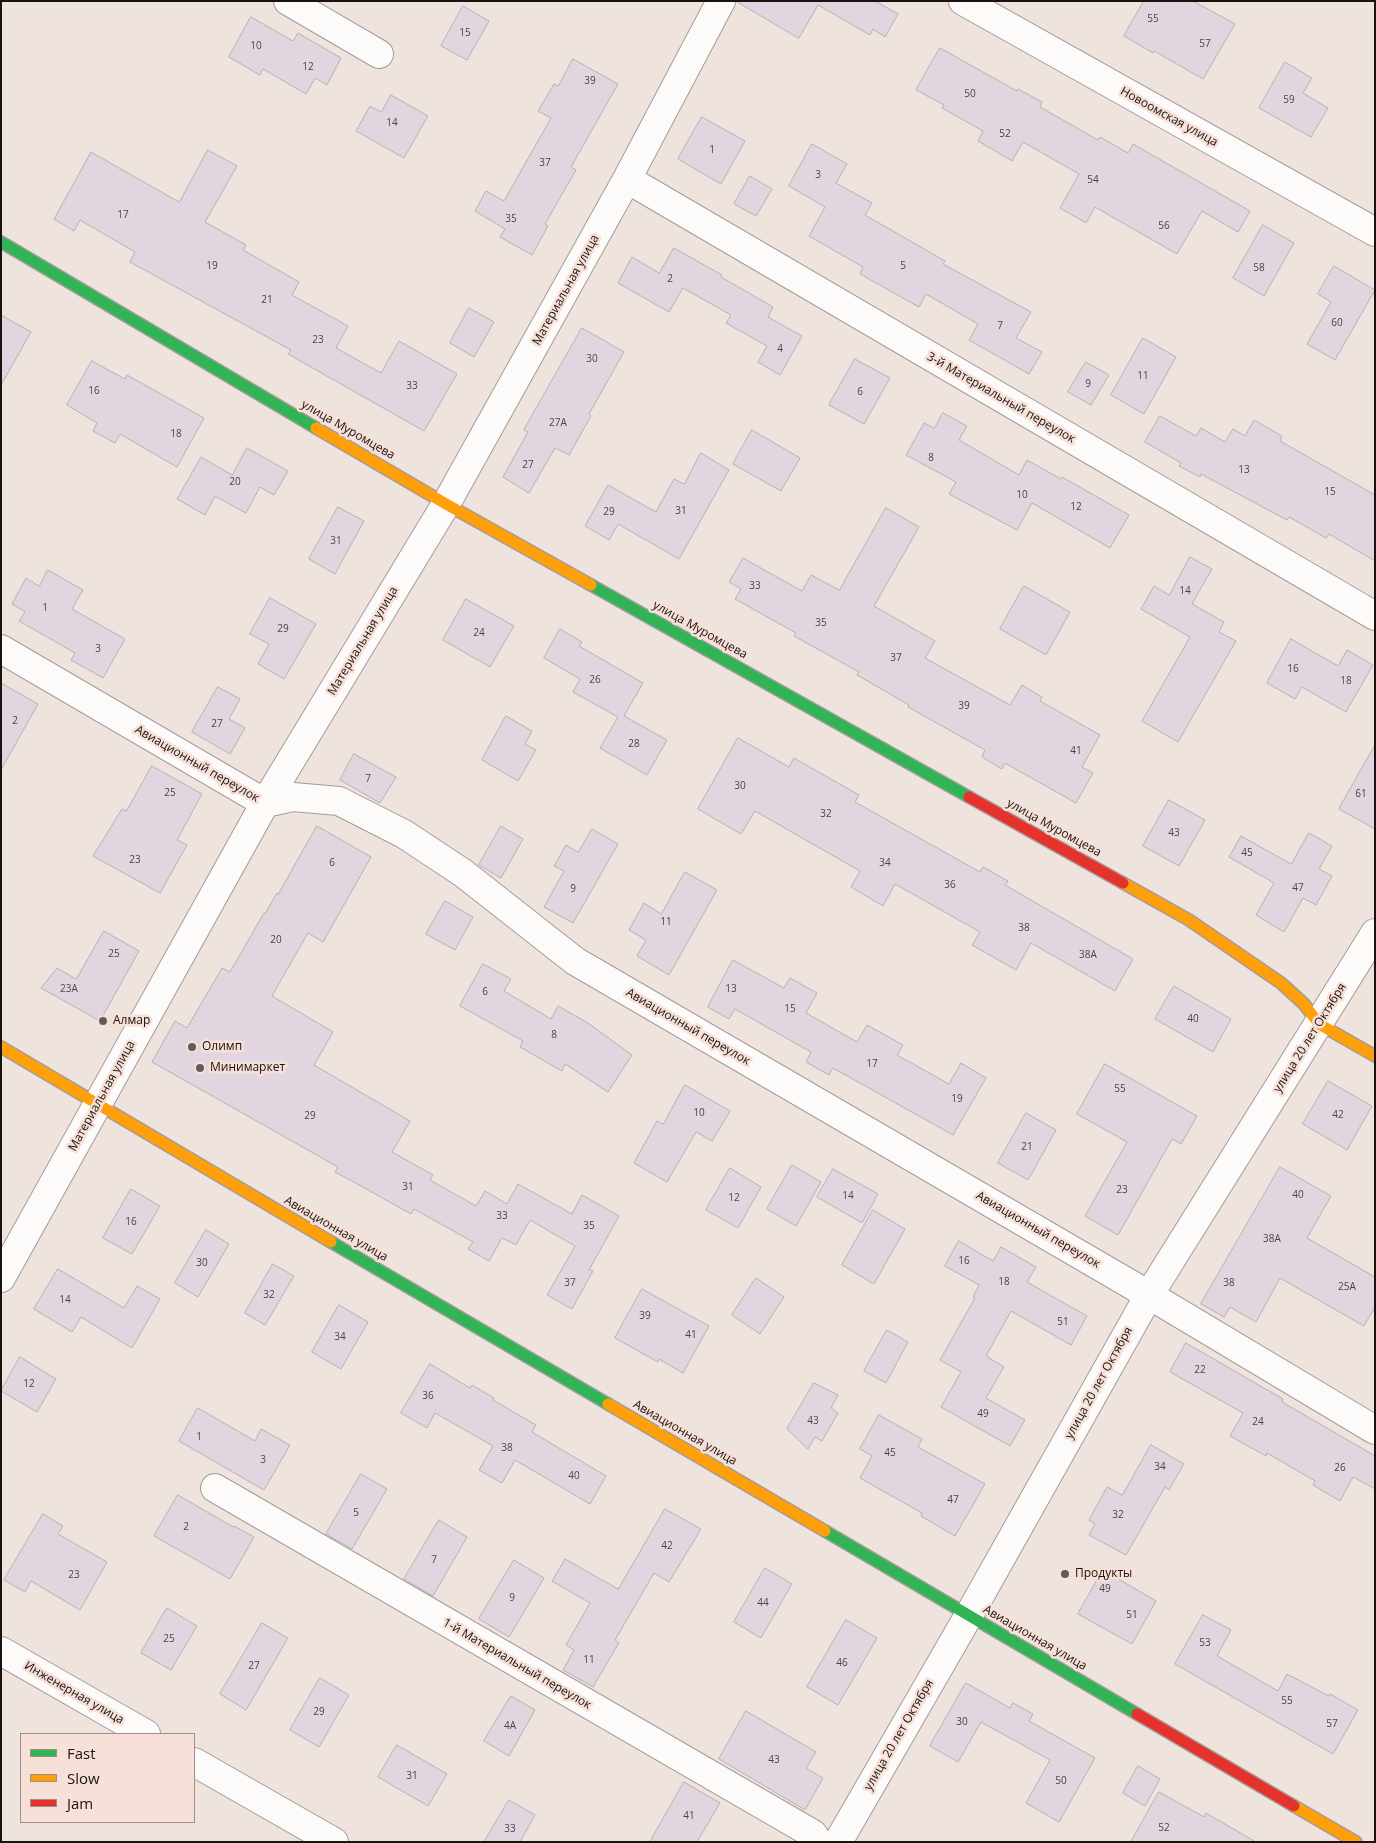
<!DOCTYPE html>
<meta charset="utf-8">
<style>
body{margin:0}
#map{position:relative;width:1376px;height:1843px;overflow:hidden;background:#efe3de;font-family:"Open Sans",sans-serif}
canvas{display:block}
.frame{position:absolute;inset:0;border:2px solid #19120e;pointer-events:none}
.legend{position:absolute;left:20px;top:1733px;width:175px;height:90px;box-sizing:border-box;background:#f6e0d7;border:1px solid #9e8e87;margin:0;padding:6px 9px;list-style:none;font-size:15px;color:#19120e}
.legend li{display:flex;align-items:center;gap:10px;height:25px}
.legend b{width:25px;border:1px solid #9e8e87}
</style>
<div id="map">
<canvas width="1376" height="1843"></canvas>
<div class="frame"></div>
<ul class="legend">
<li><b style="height:6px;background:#30b455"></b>Fast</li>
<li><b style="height:6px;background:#ff9f0a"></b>Slow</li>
<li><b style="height:6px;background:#e5322d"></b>Jam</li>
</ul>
</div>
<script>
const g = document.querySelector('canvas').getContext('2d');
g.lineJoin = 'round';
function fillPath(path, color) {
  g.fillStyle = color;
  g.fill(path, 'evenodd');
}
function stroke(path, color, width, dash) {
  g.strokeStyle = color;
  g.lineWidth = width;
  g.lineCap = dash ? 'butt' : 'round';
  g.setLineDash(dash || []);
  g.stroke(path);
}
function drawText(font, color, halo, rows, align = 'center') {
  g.font = font + ' "Open Sans",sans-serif';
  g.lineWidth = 5;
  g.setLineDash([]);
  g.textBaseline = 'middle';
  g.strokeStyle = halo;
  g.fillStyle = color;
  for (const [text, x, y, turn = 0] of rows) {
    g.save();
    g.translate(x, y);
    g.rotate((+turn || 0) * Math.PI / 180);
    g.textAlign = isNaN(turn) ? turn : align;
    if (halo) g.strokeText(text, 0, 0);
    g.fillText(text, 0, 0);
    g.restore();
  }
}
const building = new Path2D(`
 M736 1H875L898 14 885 37 873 29 870 35 818 5 799 38Z
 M1144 1H1193L1235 24 1203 79 1154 51 1153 53 1124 36Z
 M463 6 489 21 467 60 441 46Z
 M251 17 293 41 298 33 341 58 327 85 315 78 306 94 263 69 260 75 229 57Z
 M940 48 1017 91 1018 89 1042 102 1040 107 1098 140 1100 137 1128 153 1133 144 1250 211 1238 232 1202 211 1177 254 1095 207 1086 223 1060 208 1079 174 1023 142 1012 161 978 141 983 131 942 108 944 105 916 90Z
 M573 59 618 84 571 167 576 170 545 224 548 226 532 255 500 237 505 229 475 211 486 191 504 201 551 118 538 111 554 84 558 86Z
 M1285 62 1312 78 1303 93 1328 108 1311 137 1259 108Z
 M391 95 428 116 404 158 356 131 370 106 381 112Z
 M702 117 745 141 721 184 678 159Z
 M812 144 847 164 836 183 872 203 865 215 945 261 943 264 1031 312 1016 338 1042 352 1029 374 969 340 978 324 926 294 919 307 860 274 863 267 809 236 825 207 789 186Z
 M208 150 237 166 205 222 246 245 243 250 299 282 292 295 348 326 336 348 381 373 399 341 457 374 424 431 288 354 291 350 130 262 135 252 80 220 74 231 54 219 91 152 179 202Z
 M750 176 772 189 756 216 734 204Z
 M1263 225 1294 243 1264 296 1233 278Z
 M674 248 722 275 721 277 773 307 768 317 802 336 780 375 758 362 767 346 726 323 731 315 683 288 669 312 618 283 632 257 659 273Z
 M1334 266 1375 290 1335 360 1307 344 1331 302 1318 294Z
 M469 308 494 322 474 357 450 343Z
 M1 315 31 332 1 385Z
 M582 328 624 352 589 414 591 416 569 455 555 448 529 493 503 477 528 432 524 430Z
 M1143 338 1176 357 1144 414 1111 395Z
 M855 359 890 378 864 424 829 405Z
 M92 361 125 379 127 375 204 418 177 467 120 434 115 443 93 431 97 423 67 405Z
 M1086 362 1109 375 1091 405 1068 392Z
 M943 413 967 426 959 440 1019 475 1027 460 1061 479 1062 477 1129 515 1110 548 1032 503 1017 530 949 494 956 482 906 455 924 423 934 428Z
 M1160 416 1196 436 1201 428 1225 442 1233 429 1245 436 1254 420 1282 436 1280 441 1375 495V561L1329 534 1326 538 1289 517 1287 520 1201 474 1200 477 1179 466 1181 463 1145 442Z
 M752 430 800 458 781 491 733 464Z
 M247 448 288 471 274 495 260 487 246 513 215 496 205 515 177 499 201 457 232 475Z
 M701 453 729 470 679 559 618 524 609 540 585 526 608 485 656 512 674 479 684 484Z
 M338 507 364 521 335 574 309 559Z
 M886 508 919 527 874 606 935 641 925 658 1010 705 1022 685 1042 697 1040 701 1100 735 1082 767 1093 773 1076 803 1005 763 1002 769 982 757 985 750 908 707 909 705 857 675 859 672 794 636 796 633 735 599 741 589 729 582 743 558 802 591 811 575 839 590Z
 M1190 557 1212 569 1192 604 1224 622 1219 632 1236 641 1178 742 1142 721 1190 637 1141 609 1154 586 1169 595Z
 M48 570 83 590 72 609 125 639 103 678 71 660 75 653 19 621 25 612 12 604 26 578 39 586Z
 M1024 586 1070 612 1046 655 1000 629Z
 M270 598 316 624 284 679 258 664 269 644 250 634Z
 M466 599 514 626 490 667 443 640Z
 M560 629 582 642 579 646 643 683 624 716 667 740 647 775 600 748 618 717 573 692 580 679 544 658Z
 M1291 639 1338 666 1347 650 1373 665 1346 712 1302 687 1295 699 1267 683Z
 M1 683 38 704 1 770Z
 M218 687 240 699 229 719 245 728 230 754 192 732Z
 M506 716 532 731 525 744 536 750 518 781 482 760Z
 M738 738 789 767 794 758 859 795 855 802 980 872 983 867 1008 881 1005 885 1133 959 1115 991 1031 943 1016 970 972 945 980 932 895 884 883 906 851 887 860 871 755 811 741 834 698 809Z
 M1375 745V829L1339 809Z
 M354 754 396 777 380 803 340 780Z
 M152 766 202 794 177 840 187 845 160 893 93 856 122 809 126 811Z
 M1169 800 1205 820 1179 866 1143 846Z
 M317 826 371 857 323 942 308 933 272 996 333 1032 314 1065 410 1121 392 1152 433 1175 430 1180 476 1206 485 1191 507 1204 518 1184 572 1214 582 1195 619 1216 589 1270 593 1271 572 1309 547 1295 575 1246 530 1220 516 1245 502 1238 489 1261 468 1249 473 1242 414 1209 411 1214 361 1186 335 1172 338 1167 152 1062 175 1021 187 1028 222 968 230 972 264 913 265 914 277 893 278 894Z
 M501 826 523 839 501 878 479 865Z
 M592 829 618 844 573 923 544 907 564 871 554 866 566 845 578 852Z
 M1309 833 1332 846 1319 869 1332 876 1316 905 1303 898 1284 932 1256 915 1274 883 1229 857 1241 836 1291 864Z
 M685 872 717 890 669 975 637 956 646 940 629 930 644 903 661 914Z
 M445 901 473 917 455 950 426 934Z
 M104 931 139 951 100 1021 41 988 57 968 76 979Z
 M733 960 784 988 790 978 817 993 806 1013 857 1042 867 1025 903 1045 897 1055 949 1084 961 1063 986 1078 953 1135 833 1068 829 1075 806 1062 811 1052 735 1009 729 1019 708 1007Z
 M483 964 511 979 504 991 551 1019 558 1006 588 1023 632 1055 608 1092 565 1064 562 1071 520 1047 523 1041 460 1006Z
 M1174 986 1231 1019 1213 1052 1155 1019Z
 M1105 1064 1197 1116 1181 1144 1172 1139 1118 1235 1085 1216 1127 1142 1077 1114Z
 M1328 1081 1372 1106 1347 1150 1303 1124Z
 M685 1085 730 1111 712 1141 696 1132 667 1182 634 1163 657 1121 663 1124Z
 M1026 1113 1056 1130 1028 1180 998 1163Z
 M792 1165 821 1182 796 1226 767 1209Z
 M1280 1167 1331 1196 1307 1238 1375 1277V1307L1364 1326 1280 1278 1256 1322 1230 1307 1224 1317 1201 1304Z
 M730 1168 761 1187 738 1228 706 1210Z
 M833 1169 878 1194 862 1223 817 1197Z
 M131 1189 160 1206 132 1254 103 1238Z
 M873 1210 905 1229 874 1284 842 1265Z
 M206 1230 229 1244 198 1297 175 1283Z
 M959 1241 993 1261 1001 1247 1036 1267 1027 1282 1087 1316 1071 1345 1011 1311 986 1356 1004 1367 986 1398 1025 1420 1010 1446 941 1407 961 1372 940 1360 975 1298 973 1297 979 1285 945 1266Z
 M273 1264 294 1276 265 1325 245 1313Z
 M58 1269 124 1308 137 1286 160 1299 132 1348 81 1317 72 1332 34 1309Z
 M756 1278 784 1297 760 1334 732 1315Z
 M642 1289 709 1326 683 1373 659 1359 658 1362 615 1338Z
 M339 1305 368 1322 341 1369 312 1352Z
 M887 1330 908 1342 886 1383 864 1371Z
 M1186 1343 1283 1399 1282 1402 1375 1456V1489L1353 1477 1340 1501 1313 1485 1315 1481 1267 1453 1266 1456 1230 1436 1243 1413 1170 1372Z
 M20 1357 56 1379 37 1412 1 1391Z
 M430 1364 470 1388 472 1385 494 1398 493 1400 536 1425 532 1432 606 1476 590 1504 515 1460 502 1483 479 1470 493 1446 435 1413 427 1428 401 1413Z
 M814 1383 838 1395 831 1408 838 1413 822 1441 815 1437 808 1449 787 1429Z
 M198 1408 255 1441 261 1429 290 1445 264 1490 179 1441Z
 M879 1415 922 1439 918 1447 985 1484 955 1536 921 1516 922 1513 860 1478 872 1456 860 1449Z
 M1151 1445 1184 1464 1169 1490 1165 1487 1126 1555 1089 1535 1095 1524 1089 1520 1107 1487 1122 1495Z
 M361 1474 387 1489 352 1549 326 1534Z
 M178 1495 233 1527 234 1526 254 1537 230 1579 154 1536Z
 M665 1509 701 1529 669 1582 654 1573 615 1640 619 1643 593 1687 563 1670 574 1650 566 1645 590 1603 552 1581 565 1559 618 1589Z
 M43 1514 63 1526 58 1534 107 1562 80 1610 31 1581 25 1592 4 1580Z
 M439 1520 467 1537 433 1596 404 1579Z
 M514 1560 544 1578 509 1637 479 1619Z
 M765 1568 792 1584 761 1638 734 1622Z
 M1103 1570 1156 1601 1132 1644 1078 1614Z
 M167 1608 197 1626 171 1670 141 1653Z
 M1203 1615 1231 1630 1217 1656 1278 1691 1287 1674 1329 1696 1330 1694 1358 1710 1333 1754 1175 1664Z
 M846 1620 877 1638 838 1705 807 1687Z
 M262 1623 288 1638 246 1710 220 1694Z
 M320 1678 349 1695 319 1747 290 1730Z
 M966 1683 1010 1708 1013 1703 1033 1714 1029 1721 1095 1758 1059 1822 1026 1803 1050 1760 981 1722 958 1762 930 1746Z
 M511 1696 535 1710 509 1756 484 1741Z
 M746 1711 816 1752 806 1768 823 1778 805 1810 719 1759Z
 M397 1745 447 1774 428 1806 378 1777Z
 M1138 1766 1160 1779 1145 1806 1123 1793Z
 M684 1782 720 1803 697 1842H650Z
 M1159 1792 1204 1817 1206 1813 1256 1842H1131Z
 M509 1800 535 1815 520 1842H484Z`);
const street = new Path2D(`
 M288 1 379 54
 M963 1 1375 232
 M627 179 1375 616
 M1 649 265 803 293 797 339 801 404 834 463 873 575 961 1149 1295 1375 1430
 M1 1278 265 803 446 504 627 179 721 1
 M215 1488 813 1834 818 1842
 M1 1651 146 1734
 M194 1762 334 1842
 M838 1842 969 1615 1149 1295 1375 933`);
const fast = new Path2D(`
 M1 242 316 428
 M591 585 969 797
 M331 1242 608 1404
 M825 1531 1137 1714`);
const slow = new Path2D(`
 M316 428 446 504 591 585
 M1123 883 1189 920 1281 983 1304 1004 1319 1024 1375 1056
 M1 1047 331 1242
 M608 1404 825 1531
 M1294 1806 1356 1842`);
const jam = new Path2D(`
 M969 797 1123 883
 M1137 1714 1294 1806`);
const markers = [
 [103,1021,5,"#645b57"],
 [192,1047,5,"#645b57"],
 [200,1068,5,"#645b57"],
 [1065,1574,5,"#645b57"]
];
const numberNames = [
 ["55",1153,19],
 ["15",465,33],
 ["57",1205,44],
 ["10",256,46],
 ["12",308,67],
 ["39",590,81],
 ["50",970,94],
 ["59",1289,100],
 ["14",392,123],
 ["52",1005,134],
 ["1",712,150],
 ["37",545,163],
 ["3",818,175],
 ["54",1093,180],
 ["17",123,215],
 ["35",511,219],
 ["56",1164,226],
 ["19",212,266],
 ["5",903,266],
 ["58",1259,268],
 ["2",670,279],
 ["21",267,300],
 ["60",1337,323],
 ["7",1000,326],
 ["23",318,340],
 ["4",780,349],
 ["30",592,359],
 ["11",1143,376],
 ["9",1088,384],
 ["33",412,386],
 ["16",94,391],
 ["6",860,392],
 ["27А",558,423],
 ["18",176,434],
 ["8",931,458],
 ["27",528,465],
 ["13",1244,470],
 ["20",235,482],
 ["15",1330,492],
 ["10",1022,495],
 ["12",1076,507],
 ["31",681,511],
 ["29",609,512],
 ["31",336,541],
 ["33",755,586],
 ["14",1185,591],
 ["1",45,608],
 ["35",821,623],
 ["29",283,629],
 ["24",479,633],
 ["3",98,649],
 ["37",896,658],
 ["16",1293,669],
 ["26",595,680],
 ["18",1346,681],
 ["39",964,706],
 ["2",15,721],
 ["27",217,724],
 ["28",634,744],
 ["41",1076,751],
 ["7",368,779],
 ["30",740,786],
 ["25",170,793],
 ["61",1361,794],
 ["32",826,814],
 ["43",1174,833],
 ["45",1247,853],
 ["23",135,860],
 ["6",332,863],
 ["34",885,863],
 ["36",950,885],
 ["47",1298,888],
 ["9",573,889],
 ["11",666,922],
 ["38",1024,928],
 ["20",276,940],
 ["25",114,954],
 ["38А",1088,955],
 ["23А",69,989],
 ["13",731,989],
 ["6",485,992],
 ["15",790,1009],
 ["40",1193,1019],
 ["8",554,1035],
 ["17",872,1064],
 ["55",1120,1089],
 ["19",957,1099],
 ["10",699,1113],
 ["42",1338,1115],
 ["29",310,1116],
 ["21",1027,1147],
 ["31",408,1187],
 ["23",1122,1190],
 ["40",1298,1195],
 ["14",848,1196],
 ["12",734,1198],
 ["33",502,1216],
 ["16",131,1222],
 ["35",589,1226],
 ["38А",1272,1239],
 ["16",964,1261],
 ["30",202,1263],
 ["18",1004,1282],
 ["37",570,1283],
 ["38",1229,1283],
 ["25А",1347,1287],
 ["32",269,1295],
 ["14",65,1300],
 ["39",645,1316],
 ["51",1063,1322],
 ["41",691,1335],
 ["34",340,1337],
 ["22",1200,1370],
 ["12",29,1384],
 ["36",428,1396],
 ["49",983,1414],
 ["43",813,1421],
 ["24",1258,1422],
 ["1",199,1437],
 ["38",507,1448],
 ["45",890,1453],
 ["3",263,1460],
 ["34",1160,1467],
 ["26",1340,1468],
 ["40",574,1476],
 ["47",953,1500],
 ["5",356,1513],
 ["32",1118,1515],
 ["2",186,1527],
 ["42",667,1546],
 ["7",434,1560],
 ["23",74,1575],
 ["49",1105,1589],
 ["9",512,1598],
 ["44",763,1603],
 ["51",1132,1615],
 ["25",169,1639],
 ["53",1205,1643],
 ["11",589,1660],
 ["46",842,1663],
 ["27",254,1666],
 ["55",1287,1701],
 ["29",319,1712],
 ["30",962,1722],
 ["57",1332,1724],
 ["4А",510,1726],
 ["43",774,1760],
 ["31",412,1776],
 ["50",1061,1781],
 ["41",689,1816],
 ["52",1164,1828],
 ["33",510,1829]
];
const streetNames = [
 ["Новоомская улица",1169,117,29],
 ["Материальная улица",566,290,-61],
 ["3-й Материальный переулок",1001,398,30],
 ["улица Муромцева",348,430,30],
 ["улица Муромцева",700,630,29],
 ["Материальная улица",363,641,-59],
 ["Авиационный переулок",197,764,30],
 ["улица Муромцева",1054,828,29],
 ["Авиационный переулок",688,1027,30],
 ["улица 20 лет Октября",1310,1038,-58],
 ["Материальная улица",102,1096,-61],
 ["Авиационная улица",336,1229,30],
 ["Авиационный переулок",1038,1230,30],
 ["улица 20 лет Октября",1099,1383,-61],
 ["Авиационная улица",685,1433,30],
 ["Авиационная улица",1035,1638,30],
 ["1-й Материальный переулок",517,1664,30],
 ["Инженерная улица",74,1693,30],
 ["улица 20 лет Октября",899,1735,-60]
];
const poiNames = [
 ["Алмар",113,1021],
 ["Олимп",202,1047],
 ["Минимаркет",210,1068],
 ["Продукты",1075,1574]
];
fillPath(building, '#e1d5e0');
stroke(building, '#b6b0b0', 1);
stroke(street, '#a49c98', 30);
stroke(fast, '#a49c98', 14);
stroke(slow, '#a49c98', 14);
stroke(jam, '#a49c98', 14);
stroke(street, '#fdfbfa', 28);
stroke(fast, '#30b455', 11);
stroke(slow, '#ff9f0a', 11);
stroke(jam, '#e5322d', 11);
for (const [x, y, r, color] of markers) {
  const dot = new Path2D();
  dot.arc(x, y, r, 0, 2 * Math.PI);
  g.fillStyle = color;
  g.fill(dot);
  stroke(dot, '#f6e0d7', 2);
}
drawText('10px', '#4b4342', null, numberNames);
drawText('12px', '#19120e', '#f6e0d7', streetNames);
drawText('12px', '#19120e', '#f6e0d7', poiNames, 'left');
</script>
